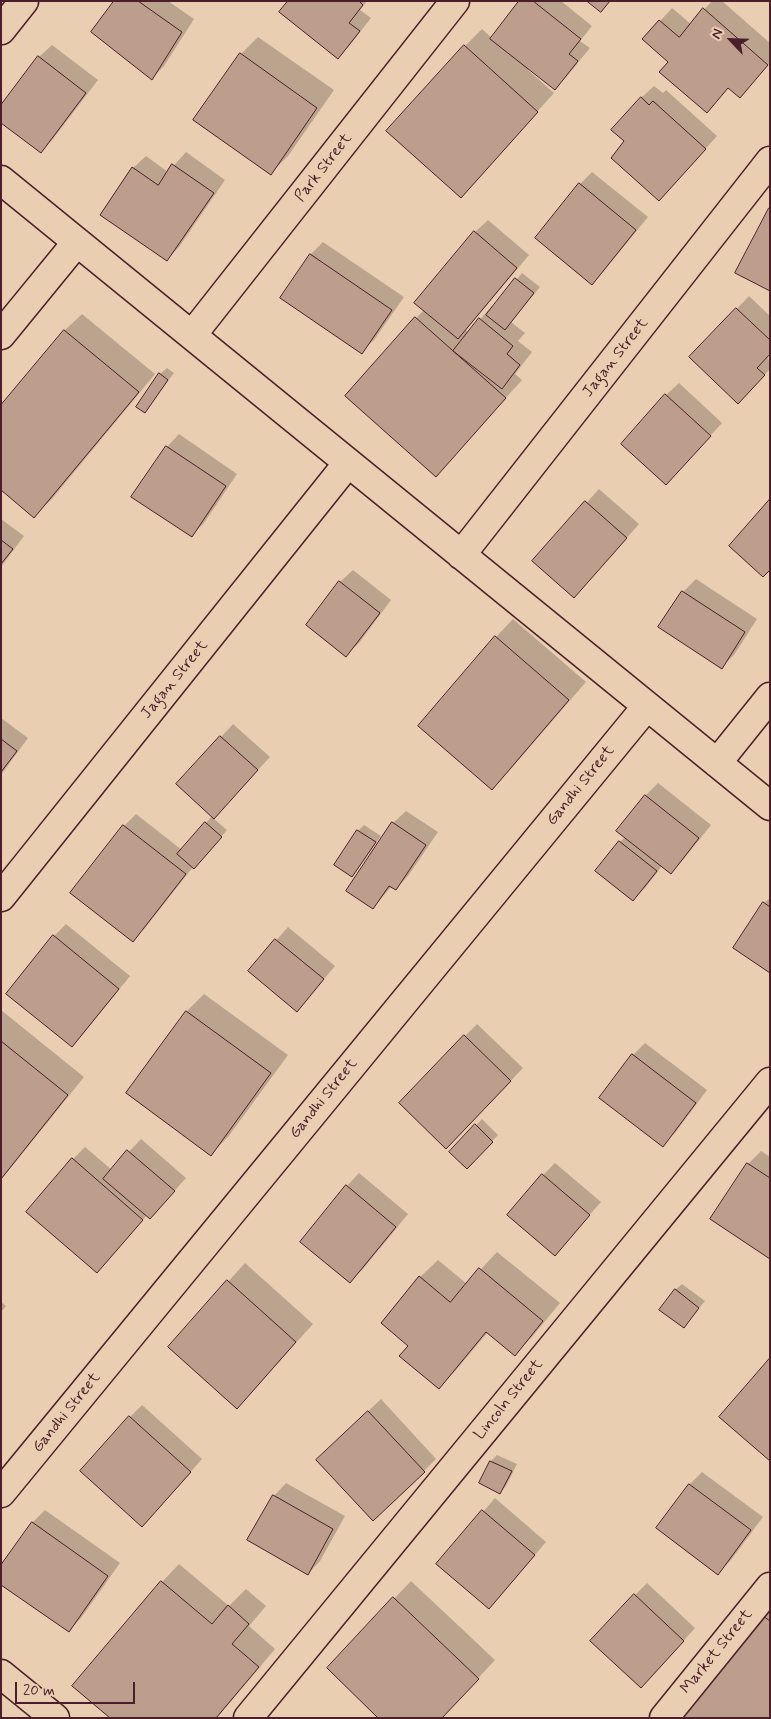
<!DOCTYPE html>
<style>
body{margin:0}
#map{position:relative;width:771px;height:1719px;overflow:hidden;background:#eaceb1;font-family:Mynerve,sans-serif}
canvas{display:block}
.frame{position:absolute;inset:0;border:2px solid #4a1f2b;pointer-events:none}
.north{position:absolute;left:706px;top:15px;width:50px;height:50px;-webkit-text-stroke:4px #eaceb1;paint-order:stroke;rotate:294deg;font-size:14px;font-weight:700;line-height:20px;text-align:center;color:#4a1f2b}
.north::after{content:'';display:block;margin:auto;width:18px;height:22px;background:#4a1f2b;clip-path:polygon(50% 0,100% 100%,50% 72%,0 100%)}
.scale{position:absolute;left:15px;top:1682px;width:120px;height:22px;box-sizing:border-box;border:2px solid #4a1f2b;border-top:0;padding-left:6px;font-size:15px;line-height:18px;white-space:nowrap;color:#4a1f2b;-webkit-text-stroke:4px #eaceb1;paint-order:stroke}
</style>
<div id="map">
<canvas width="771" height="1719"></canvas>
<div class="frame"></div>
<div class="north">N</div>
<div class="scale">20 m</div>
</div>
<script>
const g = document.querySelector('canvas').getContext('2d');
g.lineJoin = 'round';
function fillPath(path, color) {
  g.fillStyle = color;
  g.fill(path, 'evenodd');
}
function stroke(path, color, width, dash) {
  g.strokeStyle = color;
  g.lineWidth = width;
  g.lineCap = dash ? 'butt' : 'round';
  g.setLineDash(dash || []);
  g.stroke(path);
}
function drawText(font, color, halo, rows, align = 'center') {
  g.font = font + ' Mynerve,sans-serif';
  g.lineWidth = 4;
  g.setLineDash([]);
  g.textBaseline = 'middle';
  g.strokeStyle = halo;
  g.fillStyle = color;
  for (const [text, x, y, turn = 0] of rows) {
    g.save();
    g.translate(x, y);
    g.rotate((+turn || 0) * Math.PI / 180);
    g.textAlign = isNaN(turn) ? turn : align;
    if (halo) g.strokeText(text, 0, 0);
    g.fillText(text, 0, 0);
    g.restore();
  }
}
const shadow = new Path2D(`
 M115 1H168L194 19 164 66 152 78Z
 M289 1H367L360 10 371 18 350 45 338 58Z
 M521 1H561L592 26 580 41 590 48 567 76 555 89 529 68 528 70 554 93 461 196 465 46 482 29 492 38Z
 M712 1H722L770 43V63L740 96 729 87 707 111 670 61 644 39 672 8 691 24Z
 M258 37 334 90 288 156 271 173 241 54Z
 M52 45 98 80 53 139 41 152 39 57Z
 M654 86 663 93 666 90 717 136 671 187 626 141 641 98Z
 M186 152 225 180 179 247 166 260 133 168 146 156 168 172Z
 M592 172 648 217 604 271 592 283 580 184Z
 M488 220 529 255 466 330 469 332 492 306 494 308 522 273 540 287 511 322 525 333 518 341 532 352 515 374 522 380 436 475 416 318 424 310 416 303 475 232Z
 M323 242 404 297 374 340 361 352 282 298 311 254Z
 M749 296 770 316 768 355 770 369 750 390 691 357Z
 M82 314 155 374 52 499 34 516 64 331Z
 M167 368 174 373 144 412 160 374Z
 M679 383 722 423 678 471 666 395Z
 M179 434 237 474 204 523 192 535 167 447Z
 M599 489 639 524 586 584 534 561Z
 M1 519 24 536 1 567Z
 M353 570 391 600 359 643 346 655 307 625 340 582Z
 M696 579 757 619 734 655 721 667 683 592Z
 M513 619 586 682 509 771 492 789 496 637Z
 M1 718 28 738 1 775Z
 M233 724 270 757 213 818 227 830 200 861 193 867 145 928 133 940 124 826 136 814 182 850 212 816 221 737Z
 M658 783 711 825 683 860 671 873 662 866 646 887 633 899 620 842 625 837 618 831 646 795Z
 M406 811 438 832 408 876 396 889 392 886 373 908 348 890 393 823Z
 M364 825 381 836 358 869 352 876 358 831Z
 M770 898V971L764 903Z
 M66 924 130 976 84 1033 72 1045 54 936Z
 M288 927 335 966 297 1011 249 971Z
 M204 994 288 1055 228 1137 211 1154 128 1093 187 1011Z
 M1 1010 84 1077 1 1180Z
 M477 1024 523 1068 459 1135 465 1036Z
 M645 1043 707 1090 675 1133 662 1145 633 1055Z
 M482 1119 498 1135 467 1167 451 1152Z
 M141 1139 186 1178 150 1218 147 1215 97 1272 73 1159 85 1147 112 1170Z
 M761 1151 770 1157V1258L712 1218 748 1164Z
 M555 1163 601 1202 555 1254 543 1175Z
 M359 1173 408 1214 363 1269 350 1281 302 1242 347 1186Z
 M497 1252 560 1303 532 1337 515 1354 488 1332 456 1370 439 1388 410 1346 383 1323 420 1277 438 1260 467 1284Z
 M245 1263 313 1324 237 1408 169 1347Z
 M682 1284 705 1301 684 1326 675 1290Z
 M1 1302 6 1306 1 1312Z
 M381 1399 436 1459 424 1471 330 1447Z
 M142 1405 202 1459 154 1513 130 1417Z
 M497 1455 517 1464 506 1486 500 1492 480 1482 491 1461Z
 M702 1472 763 1517 731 1560 718 1573 690 1484Z
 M286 1483 345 1516 320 1561 308 1574 274 1496Z
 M495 1498 546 1542 489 1608 438 1564Z
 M45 1510 120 1563 81 1618 69 1631 1 1567 33 1522Z
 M179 1564 229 1606 246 1589 266 1606 249 1626 275 1649 217 1718H112L74 1686 162 1582Z
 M411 1581 495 1660 441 1718 328 1668Z
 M647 1583 695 1628 654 1674 635 1595Z
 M770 1611V1718L764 1617Z`);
const building = new Path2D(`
 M114 1H138L182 32 152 80 91 32Z
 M288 1H359L363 5 349 23 360 31 338 59 279 12Z
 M519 1H533L581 39 569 54 578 61 555 90 490 39Z
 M587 1H610L601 12Z
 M703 8 768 65 740 98 728 88 707 113 659 72 668 62 642 39 659 20 679 37Z
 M464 45 538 112 461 198 386 131Z
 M240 53 317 108 271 175 193 120Z
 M38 56 86 93 41 153 1 123V105Z
 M641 97 649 105 653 101 706 149 659 201 611 158 624 141 611 130Z
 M172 164 214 193 167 261 100 215 132 167 158 185Z
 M579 183 636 230 592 285 535 238Z
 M769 208H770V291L735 273Z
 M474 231 517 268 458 339 414 303Z
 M310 254 392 310 362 354 280 298Z
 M515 278 534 293 505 330 486 315Z
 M736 308 770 340V354L757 368 765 375 738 404 689 357Z
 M415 317 506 398 436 477 345 396Z
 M479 318 513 346 507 354 520 365 502 389 453 351Z
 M64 330 139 392 34 518 1 490V405Z
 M159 373 168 380 145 413 136 407Z
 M665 394 711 436 666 485 621 444Z
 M166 446 226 486 192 537 131 497Z
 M770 499V570L763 577 729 546Z
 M585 501 627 538 574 598 532 561Z
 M1 540 13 549 1 564Z
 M339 581 380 613 346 657 306 625Z
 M682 591 745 632 722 669 658 627Z
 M495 636 569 700 492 790 418 726Z
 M220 736 258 770 214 819 176 784Z
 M1 739 17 751 1 772Z
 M645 795 699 838 671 874 616 831Z
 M205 822 222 837 194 869 177 854Z
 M392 822 426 845 396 890 389 886 373 909 346 891Z
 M123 825 186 874 133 942 70 893Z
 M357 830 376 842 352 877 334 865Z
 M619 841 657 871 633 901 595 871Z
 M763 902 770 907V973L733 948Z
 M53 935 119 989 72 1047 6 994Z
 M275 939 324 979 297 1012 248 971Z
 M186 1011 271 1073 211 1156 126 1093Z
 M464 1035 511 1081 446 1149 399 1103Z
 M1 1041 68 1095 1 1179Z
 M632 1054 696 1103 663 1147 599 1098Z
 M475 1124 493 1142 467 1169 449 1152Z
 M127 1150 175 1191 150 1219 103 1179Z
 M72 1158 143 1220 97 1273 26 1212Z
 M747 1163 770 1178V1259L710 1219Z
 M542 1174 590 1215 555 1256 507 1215Z
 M346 1185 396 1227 350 1283 300 1242Z
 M479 1268 543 1321 515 1356 486 1332 439 1389 399 1356 408 1346 381 1323 419 1276 450 1302Z
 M227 1280 296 1342 237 1409 168 1347Z
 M675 1289 699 1308 684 1328 659 1310Z
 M770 1358V1461L719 1417Z
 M368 1411 425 1472 373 1521 316 1460Z
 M129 1416 191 1472 142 1527 80 1471Z
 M490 1461 512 1471 500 1494 479 1483Z
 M689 1484 751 1530 718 1575 656 1528Z
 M273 1495 333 1529 308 1575 247 1540Z
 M482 1510 535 1555 489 1609 436 1564Z
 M32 1522 108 1576 69 1632 1 1585V1565Z
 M161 1581 212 1624 228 1605 249 1624 232 1644 259 1667 216 1718H110L72 1686Z
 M634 1594 684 1641 641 1688 590 1641Z
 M393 1597 479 1679 442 1718H378L327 1668Z
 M763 1616 770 1621V1718H680Z`);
const minor = new Path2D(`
 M1 30 24 1
 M1 180 770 806
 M1 335 77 242
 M192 335 455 1
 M461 555 770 161
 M717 763 770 697
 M1 897 348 463
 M1 1493 647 706
 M1 1674 55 1718
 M248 1718 770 1082
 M664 1718 770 1587`);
const streetNames = [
 ["Park Street",324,168,-52],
 ["Jagan Street",616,358,-52],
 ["Jagan Street",175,680,-51],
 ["Gandhi Street",581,786,-51],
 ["Gandhi Street",324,1099,-51],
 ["Lincoln Street",509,1400,-51],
 ["Gandhi Street",67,1413,-51],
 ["Market Street",717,1652,-51]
];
fillPath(shadow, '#0003');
fillPath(building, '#bd9d8c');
stroke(building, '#4a1f2b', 1);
stroke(minor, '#4a1f2b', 31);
stroke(minor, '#eaceb1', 28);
drawText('16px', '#4a1f2b', '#eaceb1', streetNames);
</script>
